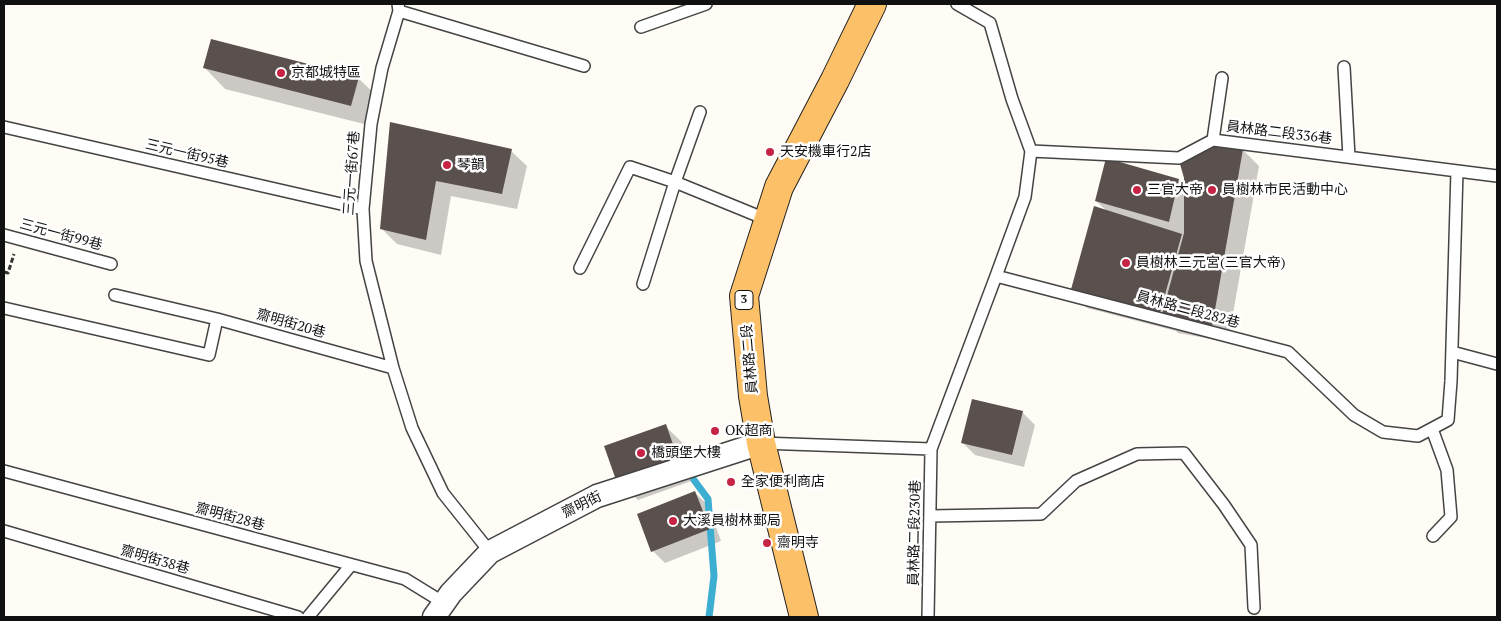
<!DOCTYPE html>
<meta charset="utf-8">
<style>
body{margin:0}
#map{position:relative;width:1501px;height:621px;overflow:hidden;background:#fffbf5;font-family:"PT Serif",serif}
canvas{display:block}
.frame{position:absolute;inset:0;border:5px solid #111;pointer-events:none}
</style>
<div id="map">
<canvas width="1501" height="621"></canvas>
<div class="frame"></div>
</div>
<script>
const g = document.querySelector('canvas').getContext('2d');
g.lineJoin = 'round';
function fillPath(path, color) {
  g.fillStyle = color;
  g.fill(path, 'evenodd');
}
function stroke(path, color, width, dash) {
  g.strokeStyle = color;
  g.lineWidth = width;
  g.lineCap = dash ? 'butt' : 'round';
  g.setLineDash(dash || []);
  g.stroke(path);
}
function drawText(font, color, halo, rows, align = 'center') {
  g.font = font + ' "PT Serif","Noto Sans TC",serif';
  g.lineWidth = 5;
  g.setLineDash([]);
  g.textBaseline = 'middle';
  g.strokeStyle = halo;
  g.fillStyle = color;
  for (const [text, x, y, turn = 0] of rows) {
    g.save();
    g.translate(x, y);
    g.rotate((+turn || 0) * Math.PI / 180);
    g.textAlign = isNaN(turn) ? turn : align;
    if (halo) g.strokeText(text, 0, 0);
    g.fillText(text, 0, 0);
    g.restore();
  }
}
const shadow = new Path2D(`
 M205 68 358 78 379 98 372 126 225 89Z
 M391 124 511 151 527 166 517 209 451 196 441 255 397 244 381 228Z
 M1212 147 1243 150 1259 166 1228 342 1178 333 1176 331 1087 308 1071 292 1107 211 1096 201 1179 180 1185 186Z
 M1022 412 1035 425 1024 467 975 455 962 442Z
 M665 426 686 446 697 479 638 500 617 480Z
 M695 493 708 505 721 541 665 563 653 551Z`);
const stream = new Path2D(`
 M694 480 708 499 714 576 709 617`);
const building = new Path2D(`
 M211 39 359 77 351 106 203 68Z
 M390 122 512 149 502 194 436 181 426 240 380 229Z
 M1212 146 1243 149 1212 327 1161 318 1184 233V178L1180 164Z
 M1106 158 1179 179 1169 222 1095 201Z
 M1094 206 1182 234 1159 316 1070 293Z
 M972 399 1023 411 1012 455 961 443Z
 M666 424 678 459 616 480 604 446Z
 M695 491 710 529 651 552 637 514Z`);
const path = new Path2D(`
 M4 272 8 273 14 254`);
const service = new Path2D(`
 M957 4 990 23 1012 99 1031 151 1025 197 996 276
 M399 11 584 66
 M641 27 706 4
 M1344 67 1349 157
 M4 127 363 209
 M1213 140 1222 78
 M1031 151 1179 158 1213 140 1497 176
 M4 235 111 264
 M580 268 630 167 675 182 768 220
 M643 284 675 182 700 112
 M115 295 217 319
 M4 308 209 355 217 319 393 368 412 428 443 493 490 552
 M1452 352 1497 364
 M393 368 366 261 363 209 371 124 382 68 399 11 398 4
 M1432 429 1447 470 1451 517 1433 536
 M761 443 931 449 996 276 1288 352 1354 415 1383 432 1418 436 1448 420 1451 381 1457 171
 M4 471 405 579 444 603
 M930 516 1041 514 1076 481 1137 454 1184 453 1224 505 1251 545 1254 608
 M4 531 298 617
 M308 617 351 565
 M928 617 931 449`);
const minor = new Path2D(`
 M434 617 451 593 490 552 597 496 761 443`);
const primary = new Path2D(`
 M804 617 761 443 753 396 744 296 779 187 835 80 872 4`);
const markers = [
 [281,73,5,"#c72345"],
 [770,152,5,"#c72345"],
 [447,165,5,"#c72345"],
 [1137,190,5,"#c72345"],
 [1212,190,5,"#c72345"],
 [1126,263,5,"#c72345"],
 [715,431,5,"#c72345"],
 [641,453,5,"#c72345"],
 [731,482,5,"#c72345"],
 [673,521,5,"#c72345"],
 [767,543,5,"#c72345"]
];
const shields = [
 [744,300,18]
];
const shieldNames = [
 ["3",744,300]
];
const poiNames = [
 ["京都城特區",291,73],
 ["天安機車行2店",780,152],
 ["琴韻",457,165],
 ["三官大帝",1147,190],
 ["員樹林市民活動中心",1222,190],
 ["員樹林三元宮(三官大帝)",1136,263],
 ["OK超商",725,431],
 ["橋頭堡大樓",651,453],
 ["全家便利商店",741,482],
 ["大溪員樹林郵局",683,521],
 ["齋明寺",777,543]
];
const streetNames = [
 ["員林路二段336巷",1279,133,7],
 ["三元一街95巷",187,154,13],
 ["三元一街67巷",352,173,-86],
 ["三元一街99巷",61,235,15],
 ["員林路二段282巷",1188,310,15],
 ["齋明街20巷",291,324,16],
 ["員林路二段",750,359,-95],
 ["齋明街",582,505,-26],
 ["齋明街28巷",230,517,15],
 ["員林路二段230巷",915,533,-89],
 ["齋明街38巷",155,560,16]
];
fillPath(shadow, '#0003');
stroke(stream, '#3caed2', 7);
fillPath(building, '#5a504d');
stroke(service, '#444', 14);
stroke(minor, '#444', 25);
stroke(primary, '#222', 30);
stroke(path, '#333', 3, [5, 2.5]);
stroke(service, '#fff', 11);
stroke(minor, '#fff', 22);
stroke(primary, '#fcc068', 28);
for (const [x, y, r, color] of markers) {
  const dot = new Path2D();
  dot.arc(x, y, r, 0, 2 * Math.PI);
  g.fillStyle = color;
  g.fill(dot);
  stroke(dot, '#fff', 2);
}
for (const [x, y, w] of shields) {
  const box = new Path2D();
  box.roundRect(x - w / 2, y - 9.5, w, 19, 4);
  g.fillStyle = '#fff';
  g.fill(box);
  stroke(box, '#111', 1);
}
drawText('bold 12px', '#111', null, shieldNames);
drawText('14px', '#111', '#fff', poiNames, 'left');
drawText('14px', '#111', '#fff', streetNames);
</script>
